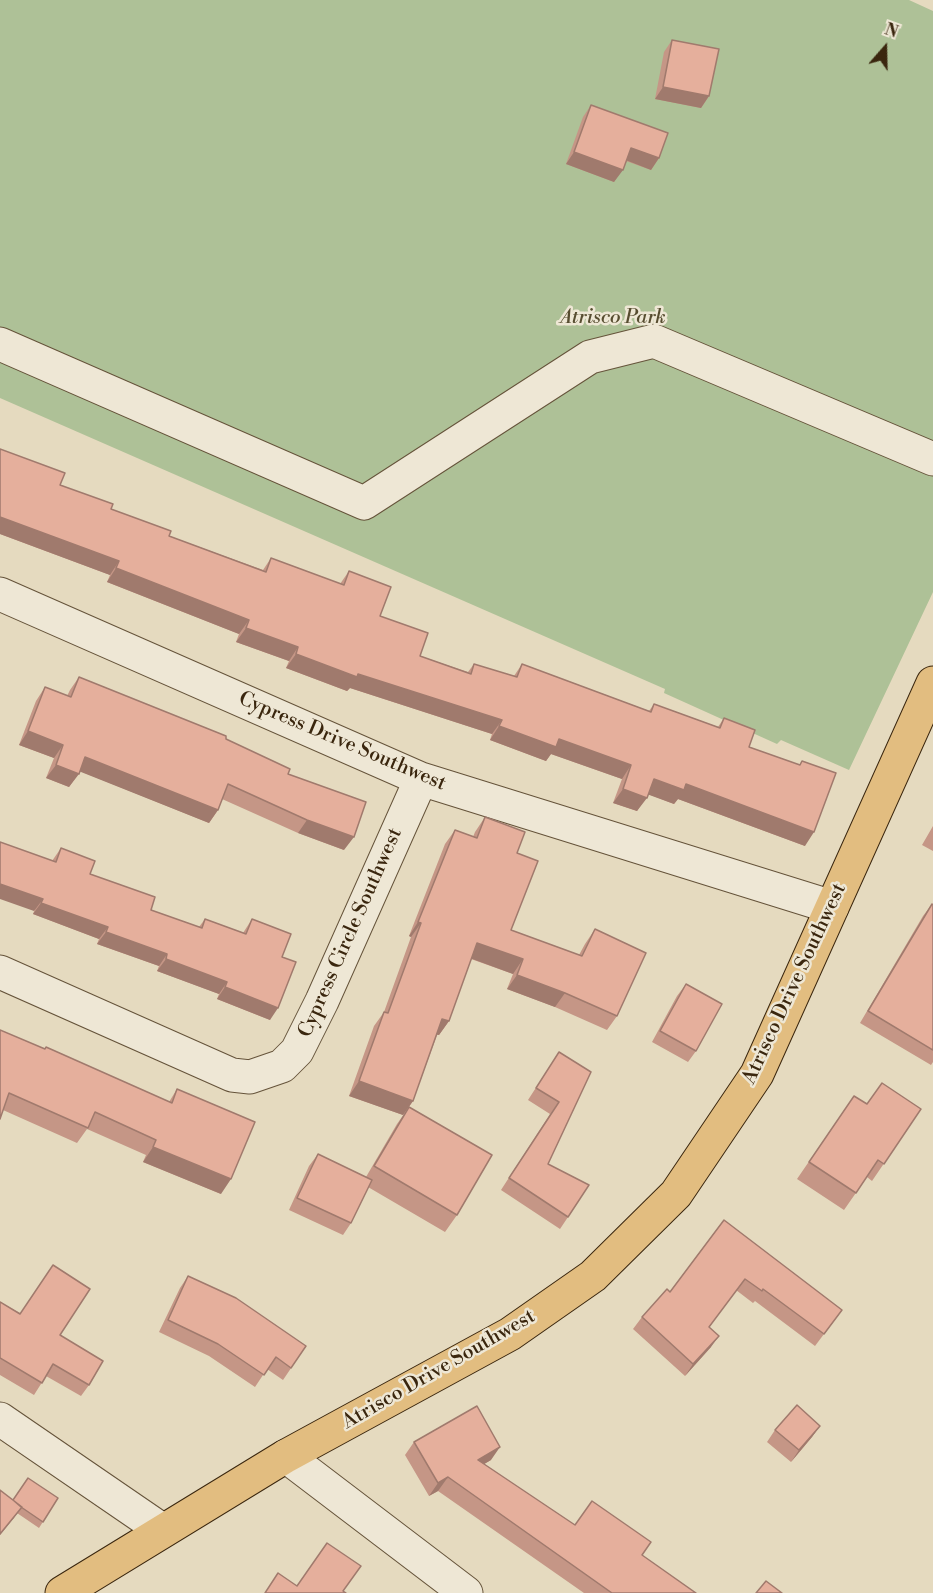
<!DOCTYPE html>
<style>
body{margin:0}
#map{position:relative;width:933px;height:1593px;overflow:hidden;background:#e5dabf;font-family:"Libre Bodoni",serif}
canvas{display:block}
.north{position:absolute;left:855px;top:18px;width:60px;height:60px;-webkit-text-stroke:4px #eee7d5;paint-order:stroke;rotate:20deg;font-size:16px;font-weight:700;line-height:24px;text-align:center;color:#3a260e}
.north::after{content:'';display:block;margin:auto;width:21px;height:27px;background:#3a260e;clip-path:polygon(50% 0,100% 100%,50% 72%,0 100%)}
</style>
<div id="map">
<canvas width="933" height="1593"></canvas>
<div class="north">N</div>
</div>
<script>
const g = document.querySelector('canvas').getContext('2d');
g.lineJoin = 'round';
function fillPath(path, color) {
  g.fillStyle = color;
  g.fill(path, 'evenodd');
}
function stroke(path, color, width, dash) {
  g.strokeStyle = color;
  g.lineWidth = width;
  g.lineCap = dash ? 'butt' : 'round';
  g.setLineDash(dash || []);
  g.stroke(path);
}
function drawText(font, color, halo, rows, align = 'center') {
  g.font = font + ' "Libre Bodoni",serif';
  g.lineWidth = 5;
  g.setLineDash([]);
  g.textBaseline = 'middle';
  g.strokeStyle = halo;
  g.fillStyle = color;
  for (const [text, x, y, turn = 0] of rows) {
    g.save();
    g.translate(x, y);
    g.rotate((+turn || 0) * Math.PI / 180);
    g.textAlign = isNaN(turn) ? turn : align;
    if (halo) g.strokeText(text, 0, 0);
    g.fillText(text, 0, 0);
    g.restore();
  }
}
const green = new Path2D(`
 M0 0H909L933 11V592L849 770 781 740 777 744 664 693 665 689 0 398Z`);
const minor = new Path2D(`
 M0 344 364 503 590 357 654 341 933 459
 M0 594 421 779 832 907
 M0 972 232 1075 250 1077 282 1066 297 1051 322 1001 421 779
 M0 1419 162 1530
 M286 1456 466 1593`);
const major = new Path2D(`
 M62 1593 286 1456 510 1334 593 1276 676 1194 757 1074 933 683`);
const wall = new Path2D(`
 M672 40 709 96 701 108 655 99 664 52Z
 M591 105 659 158 651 170 626 161 614 182 566 164 583 117Z
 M0 449 60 485 169 536 263 570 271 558 340 584 349 571 380 616 420 656 468 672 474 664 514 676 522 664 649 711 654 704 718 727 724 718 749 747 799 765 802 761 805 846 678 799 674 804 648 794 637 811 613 803 622 779 551 754 546 761 490 740 492 734 350 688 347 691 286 668 289 661 236 642 239 634 107 582 110 575 0 534Z
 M79 677 226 739 288 774 344 850 298 833 222 799 218 810 209 823 80 771 69 787 46 778 54 758 19 745 36 701 45 687 67 696 70 690Z
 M485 817 517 853 511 930 579 955 585 944 595 929 617 1016 607 1030 555 1007 507 989 513 974 471 959 449 1021 439 1035H437L413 1101 403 1115 349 1096 374 1026 384 1012 411 937 409 936 445 844 455 830 473 837 475 832Z
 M933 826V851L922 845Z
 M61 848 90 874 151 910 199 927 205 919 243 933 252 919 282 957 270 1020 217 999 219 994 157 971 159 966 97 944 99 939 33 914 52 861Z
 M932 904 933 905V1062L931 1065 860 1023 923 916Z
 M686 984 696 1051 688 1062 652 1042 677 996Z
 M0 1030 169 1102 177 1089 221 1194 143 1162 146 1155 87 1129 77 1143 3 1110Z
 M559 1052 591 1072 548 1164 568 1217 560 1229 501 1190 550 1114 528 1100Z
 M854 1096 866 1104 921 1109 872 1181 867 1177 844 1210 797 1179Z
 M409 1107 457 1215 445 1232 368 1187 351 1223 343 1235 289 1210 309 1166 318 1154 366 1177 397 1124Z
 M724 1220 842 1310 815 1346 755 1301 753 1303 736 1290 709 1327 711 1347 685 1376 633 1329 642 1317 670 1292Z
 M188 1276 306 1346 283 1380 267 1369 255 1387 209 1356 159 1332 180 1288Z
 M0 1302 60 1335 89 1385 81 1396 46 1376 34 1395 0 1375Z
 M820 1426 812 1437 791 1462 767 1442 775 1430Z
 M414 1442 491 1460 484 1464 575 1525 642 1555 696 1593H584L438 1491 429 1496 405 1455Z
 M58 1498 39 1528 17 1513 13 1519V1500Z`);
const shadedWall = new Path2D(`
 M663 87 709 96 701 108 655 99Z
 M631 148 659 158 651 170 623 159Z
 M574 152 623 170 614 182 566 164Z
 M0 517 119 561 110 575 0 534Z
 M116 568 249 620 239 634 107 582Z
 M246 628 298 647 289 661 236 642Z
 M296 654 358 674 502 720 492 734 350 688 347 691 286 668Z
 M499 726 559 739 631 765 622 779 551 754 546 761 490 740Z
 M28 731 63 745 54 758 19 745Z
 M85 757 218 810 209 823 76 770Z
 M56 765 79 774 69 787 46 778Z
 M654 779 686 784 814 832 805 846 678 799 674 804 644 793Z
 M623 789 647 798 637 811 613 803Z
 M307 820 354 837 344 850 298 833Z
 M0 884 43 899 34 911 0 899Z
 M41 903 108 927 99 939 33 914Z
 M418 922 421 923 411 937 409 936Z
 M106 932 167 954 159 966 97 944Z
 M477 943 523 959 513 974 467 957Z
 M166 959 227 982 219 994 157 971Z
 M517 975 565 993 555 1007 507 989Z
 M225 987 278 1008 270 1020 217 999Z
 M442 1019 449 1021 439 1035 432 1033Z
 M359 1081 413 1101 403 1115 349 1096Z
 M153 1147 231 1179 221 1194 143 1162Z
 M719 1336 711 1347 685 1376 693 1364Z
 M820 1426 812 1437 791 1462 799 1450Z
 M500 1447 491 1460 469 1473 478 1460Z
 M448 1477 438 1491 429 1496 438 1483Z
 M22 1507 13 1519 0 1535V1534Z`);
const building = new Path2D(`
 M672 40 719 49 709 96 663 87Z
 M591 105 668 133 659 158 631 148 623 170 574 152Z
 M0 449 65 473 60 485 113 504 111 509 171 531 169 536 266 572 271 558 344 585 349 571 391 587 380 616 428 633 420 656 471 674 474 664 517 677 522 664 651 712 654 704 720 728 724 718 755 730 749 747 800 765 802 761 836 773 814 832 686 784 684 790 654 779 647 798 623 789 631 765 559 739 556 747 499 726 502 720 358 674 357 677 296 654 298 647 246 628 249 620 116 568 119 561 0 517Z
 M79 677 226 736V739L290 769 288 774 366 802 354 837 307 820 228 784 218 810 85 757 79 774 56 765 63 745 28 731 45 687 71 697Z
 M485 817 525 832 517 853 538 861 511 930 582 956 595 929 646 953 617 1016 565 993 517 975 523 959 477 943 449 1021 442 1019 413 1101 359 1081 384 1012 388 1013 421 923 418 922 455 830 477 838Z
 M0 842 56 862 61 848 95 861 90 874 155 897 151 910 202 928 205 919 246 934 252 919 291 934 282 957 296 962 278 1008 225 987 227 982 166 959 167 954 106 932 108 927 41 903 43 899 0 884Z
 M932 904 933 905V1050L868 1011Z
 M686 984 722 1004 696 1051 660 1031Z
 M0 1030 45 1049 46 1047 172 1103 177 1089 255 1122 231 1179 153 1147 156 1140 95 1112 88 1128 9 1093 0 1119Z
 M559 1052 591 1072 548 1164 589 1185 568 1217 509 1178 559 1102 536 1088Z
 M882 1083 921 1109 884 1164 878 1160 856 1193 809 1162 854 1096 867 1104Z
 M409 1107 492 1155 457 1215 374 1166Z
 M318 1154 372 1180 351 1223 297 1198Z
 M724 1220 842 1310 824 1334 763 1289 762 1291 745 1279 709 1327 719 1336 693 1364 642 1317 667 1289 670 1292Z
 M53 1265 90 1289 60 1335 103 1361 89 1385 53 1364 42 1383 0 1358V1302L20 1314Z
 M188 1276 236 1298 306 1346 291 1368 276 1357 264 1375 218 1344 168 1320Z
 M797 1405 820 1426 799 1450 775 1430Z
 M477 1406 500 1447 478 1460 575 1525 592 1501 651 1542 642 1555 696 1593H612L448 1477 438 1483 414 1442Z
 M28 1478 58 1498 43 1522 21 1507 13 1500Z
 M0 1490 22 1507 0 1534Z
 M327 1543 361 1566 343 1591 346 1593H265L278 1573 297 1586Z
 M766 1581 782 1593H756Z`);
const parkNames = [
 ["Atrisco Park",613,318]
];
const streetNames = [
 ["Cypress Drive Southwest",342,742,23],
 ["Cypress Circle Southwest",351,933,-66],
 ["Atrisco Drive Southwest",795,984,-65],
 ["Atrisco Drive Southwest",439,1370,-30]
];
fillPath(green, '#aec197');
stroke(minor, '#65533a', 35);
stroke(major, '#3a260e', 35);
stroke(minor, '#eee7d5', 33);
stroke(major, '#e2bd80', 33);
fillPath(wall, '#c59686');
fillPath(shadedWall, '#a07a6d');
fillPath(building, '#e5af9c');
stroke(building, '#a07a6d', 1.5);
drawText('italic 20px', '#574d30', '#eee7d5', parkNames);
drawText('20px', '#3a260e', '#eee7d5', streetNames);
</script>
